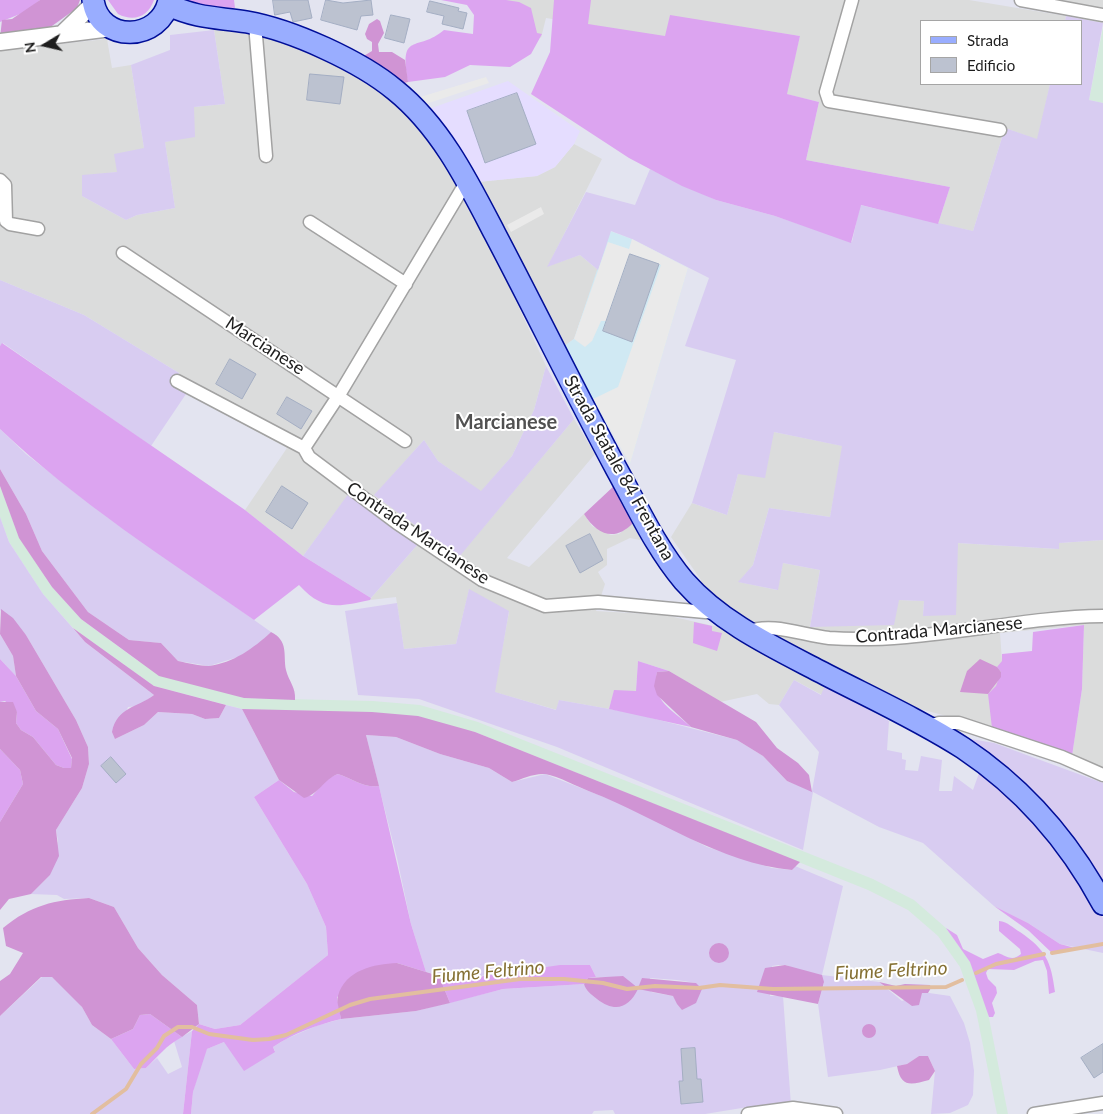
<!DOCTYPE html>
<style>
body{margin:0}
#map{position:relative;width:1103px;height:1114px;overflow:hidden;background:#e3e4f0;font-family:Lato,sans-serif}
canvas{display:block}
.legend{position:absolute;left:920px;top:20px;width:162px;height:65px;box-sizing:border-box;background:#fff;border:1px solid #a5a5a5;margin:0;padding:6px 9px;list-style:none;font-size:15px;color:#1e1e1e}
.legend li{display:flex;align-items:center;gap:10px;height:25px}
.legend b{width:25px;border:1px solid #a5a5a5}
.north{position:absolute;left:20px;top:20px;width:50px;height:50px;-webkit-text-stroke:4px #fff;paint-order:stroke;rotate:261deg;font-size:14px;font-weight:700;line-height:20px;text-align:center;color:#1e1e1e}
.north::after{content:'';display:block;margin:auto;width:18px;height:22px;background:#1e1e1e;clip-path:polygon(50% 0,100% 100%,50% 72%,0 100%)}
</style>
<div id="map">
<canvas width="1103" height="1114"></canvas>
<ul class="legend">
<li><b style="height:6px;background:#99adff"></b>Strada</li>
<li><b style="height:14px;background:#bcc2d0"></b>Edificio</li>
</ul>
<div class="north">N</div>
</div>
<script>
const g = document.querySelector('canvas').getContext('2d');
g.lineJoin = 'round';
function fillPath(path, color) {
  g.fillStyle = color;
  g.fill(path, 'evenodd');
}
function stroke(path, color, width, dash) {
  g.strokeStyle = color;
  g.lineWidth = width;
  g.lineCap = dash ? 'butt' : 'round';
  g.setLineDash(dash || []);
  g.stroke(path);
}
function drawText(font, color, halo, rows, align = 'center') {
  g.font = font + ' Lato,sans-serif';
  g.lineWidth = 4;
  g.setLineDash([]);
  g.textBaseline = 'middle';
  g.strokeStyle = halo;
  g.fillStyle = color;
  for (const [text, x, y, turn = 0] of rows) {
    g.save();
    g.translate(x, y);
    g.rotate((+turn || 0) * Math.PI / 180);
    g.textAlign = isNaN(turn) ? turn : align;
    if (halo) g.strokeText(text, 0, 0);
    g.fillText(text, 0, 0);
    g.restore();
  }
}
const residential = new Path2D(`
 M497 0H969L1066 16 1065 21H922V84H1050L1038 140 1005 128 973 231 938 224 950 187 806 160 819 102 786 94 800 36 670 16 666 37 546 18 541 38Z
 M1041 0H1103V10Z
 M214 30 240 32 304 45 357 71 393 100 429 133 488 241 546 366 534 410 512 456 481 492 438 461 424 440 375 495 459 556 574 419 595 454 507 558 529 567 584 514 592 526 611 535 619 534 633 523 645 541 630 538 607 549V565L598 572 605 584 596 611 665 615 718 627 825 685 822 695 794 680 779 705 769 704 757 694 720 702 669 671 638 661 636 691H614L609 709 559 700 557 710 494 692 509 612 469 590 456 644 404 649 396 597 370 600 371 598 419 543 349 494 303 556 245 510 287 448 172 386 179 373 84 315 0 280V50L107 39 112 68 131 65 144 148 117 172 82 176V196L126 220 137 215 175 208 165 142 173 140 194 107 225 104Z
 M574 144 602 159 548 266 580 255 598 270 574 339 563 347 478 182 537 176 555 167Z
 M774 432 843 446 830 517 769 508 753 565 739 582 777 590 783 563 820 570 810 627 899 600 924 601 923 616 957 543 1058 549 1059 543 1103 540V769L1072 756 1082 689 1084 625 1000 633 1002 661 992 728 901 704 853 681 732 612 702 586 701 580 671 537 692 503 727 515 738 474Z`);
const commercial = new Path2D(`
 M610 231 632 239 688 268 630 464 563 347 574 339Z`);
const industrial = new Path2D(`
 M1103 27V103L1089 100Z
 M0 486 19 537 52 587 81 619 138 661 244 698 373 701 420 705 478 722 873 879 914 900 946 928 970 961 987 1008 1008 1114H997L976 1011 960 967 938 936 908 910 868 890 475 732 273 710 242 709 154 686 73 628 43 594 9 542 0 517Z`);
const education = new Path2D(`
 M508 81 580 131 574 144 555 167 537 176 478 182 426 110Z`);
const farmland = new Path2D(`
 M1066 16 1103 23 1089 100 1103 103V540L1059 543V549L958 543 956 615 923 616 924 601 899 600 894 625 810 627 820 570 783 563 778 590 738 582 753 565 769 508 830 517 842 446 774 432 765 478 738 474 727 515 692 503 736 360 685 346 709 278 632 239 611 231 598 270 580 255 547 267 586 192 635 205 650 169 716 200 775 216 852 242 860 205 973 231 1005 128 1037 139 1050 84H1082V21H1065Z
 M214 30 225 104 194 107 195 137 165 142 175 208 137 215 126 220 82 196V175L117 172 114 154 144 148 131 65 170 50V35Z
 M0 280 84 315 179 373 172 386 186 394 151 446 3 343 0 346Z
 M546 366 574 419 459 557 374 495 424 440 438 461 481 491 512 456 534 410Z
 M0 429 26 454 80 496 271 632 256 646 238 657 209 666 178 661 161 643 129 640 88 612 42 551 26 514 0 469Z
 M349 493 419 543 371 598 303 556Z
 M0 517 9 542 43 594 85 642 154 695 138 706 128 707 115 739 144 725 158 712 192 714 205 719 219 718 226 705 242 709 279 780 254 797 307 884 326 927 328 955 240 1025 215 1029 199 1024 197 1005 162 975 138 948 114 907 89 898 64 899 57 895 31 894 50 875 58 841 56 830 82 788 89 764 88 747 76 720 26 635 0 610Z
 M469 589 509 611 495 692 556 710 559 700 632 713 737 740 763 756 787 781 812 791 819 752 779 705 794 680 821 695 825 685 889 721 887 750 902 753V759L906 760 905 770 918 771 921 756 942 760 939 791H952L954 776 973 790 979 773 1023 804 1084 881 1103 918V953L1060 944 1028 923 994 906 923 843 879 827 813 792 803 850 557 747 419 699 358 695 345 611 397 603 404 649 456 644Z
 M0 634 13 656 16 676 0 659Z
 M366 735 396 737 440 754 489 768 512 782 545 774 627 806 707 847 772 868 792 870 795 866 843 886 822 975 879 982 902 1001 922 992 950 996 964 1023 970 1043 974 1071 973 1095 968 1105 950 1113 931 1114 935 1071 928 1056H919L907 1064 880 1070 828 1077 818 1004 824 983 786 965H778L772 966 770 996H783L791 1105 754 1106 705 1114H615L613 1110 594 1111 592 1114H191L193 1092 202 1058 207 1049 224 1042 275 1051 273 1047 286 1039 316 1026 341 1019 416 1011 503 989 584 984 594 996 623 976 613 978 596 977 590 965 528 968 457 980 426 972 411 924 397 858ZM650 978 677 980 696 983 676 999 673 996 651 992Z
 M965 738 994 743 1103 783V887Z
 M42 977H52L70 992 82 1007 92 1025 111 1039 134 1069 146 1068 157 1058 168 1074 182 1067 174 1041 192 1031 183 1114H0V1016Z`);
const grass = new Path2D(`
 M0 0H40L25 12 0 22Z
 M108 0H154C148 17 134 22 118 14Z
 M178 0H234L235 8 206 7Z
 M441 0H506L519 2 531 8 537 33 542 34 531 54 510 67 470 65 445 77 408 82C399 30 417 53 444 30L473 34 474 15 467 5Z
 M554 0H591L588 24 665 36 670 15 800 36 787 94 819 102 806 160 950 187 938 224 861 205 851 243 775 216 716 200 682 186 629 158 531 94 550 52Z
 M2 343 245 510 303 556 371 598 370 600C337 607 323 611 299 585L254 620C168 560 77 502 0 429V346Z
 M694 622 712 626V631L722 633 717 651 693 643Z
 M1084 625 1082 689 1072 756 992 728 988 694 996 686 1001 672 997 667 1002 661V654L1032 651 1033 632Z
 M0 659 16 676 36 711 58 729 72 759 71 768H64L56 765 33 737 21 730 16 723 17 712 5 701 0 702Z
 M638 661 669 671 657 672C651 702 672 709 691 727L609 709 614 690 636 691Z
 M0 749 20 770 23 784 0 822Z
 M338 774C353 779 363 788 379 786L411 924 426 972 397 963 337 997 341 1019C317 1025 294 1033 273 1047L275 1052 244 1071 224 1042 207 1049 193 1092 191 1114H183L192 1031 199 1024 215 1029 240 1025 328 955 326 927 307 884 254 797 279 780 294 792 312 796 328 778Z
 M994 906 1028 923 1060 944 1079 949 1053 954 1029 931Z
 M999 921C1008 922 1013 928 1020 932 1046 950 1051 961 1055 992L1049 994 1047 971 1043 960 1035 961 1014 970 988 969 986 973 988 979 996 987 997 993 992 1003 995 1013 993 1017H989L970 962 946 928 957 935 963 949 983 959 998 953C1007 956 1012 962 1021 954L1020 949 999 931Z
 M560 965H590L596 977 588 978 584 984 503 989 450 1003 439 976 457 980Z
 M150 1014 182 1037C165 1046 159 1056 146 1068L134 1069 111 1039 133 1029 140 1015Z`);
const forest = new Path2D(`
 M40 0H80L77 8 45 31 0 38 2 20 12 19Z
 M377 19 380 21 384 33 378 44 379 52H392L405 60 408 82 401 84 362 57 372 51V42L367 39 365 34 369 24Z
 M0 469 26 514 42 551 88 612 129 640 161 643 178 661C188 663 200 666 209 666 233 663 254 648 271 632 289 641 283 655 286 670 289 682 296 687 295 700L244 698 159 676 81 619 52 587 19 538 0 486Z
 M615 485 633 523C615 542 597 535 584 514Z
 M1 609 13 618 26 635 76 720 88 747 89 764 82 788 56 830 59 856 50 875 31 894 9 899 0 910V822L23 784 20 770 0 749V702H13L17 712 16 723 21 730 33 737 56 765 64 768H71L72 758 58 729 36 711 16 676 13 656 0 634Z
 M73 628 154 686 226 705 219 718 205 719 192 714 158 712 144 725 115 739 112 732C117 707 137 708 154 695L85 642Z
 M980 659 997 667 1001 672V677L988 694 960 692 967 671Z
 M669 671 756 722 777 748 798 763 809 775 812 792 787 781 763 756 737 740 691 727 657 695 654 686 657 672Z
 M242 709 372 712 418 716 475 732 800 862 792 870C719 863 658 818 591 792 577 787 559 776 545 774 534 773 522 779 512 782L489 768 440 754 396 737 366 735 379 786C363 788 353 779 338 774 324 779 319 794 304 798L279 780Z
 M89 898 114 907 138 948 162 975 197 1005 199 1024 182 1037 150 1014 140 1015 133 1029 111 1039 92 1025 82 1007 52 977H41L0 1016V981L10 974 23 953 6 946 3 928C31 905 54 900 89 898Z
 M709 953a10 10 0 1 1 20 0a10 10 0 1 1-20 0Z
 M397 963 439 976 450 1003 416 1011 341 1019C340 1012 336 1002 338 996 345 970 374 964 397 963Z
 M785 965 822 975 824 982 818 1004 757 992 765 968Z
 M623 976 638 988 642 978 696 983 702 989 696 1003 682 1010 677 1004 673 996 638 989C629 1008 615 1013 597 999 591 994 586 991 584 984L588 978Z
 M879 982 896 986 905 984 930 985 931 988 928 993H922L919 1005 912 1006Z
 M862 1031a7 7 0 1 1 14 0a7 7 0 1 1-14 0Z
 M919 1056H928L935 1071 929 1080C911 1085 901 1088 897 1066L907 1064Z`);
const parking = new Path2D(`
 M486 77 489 83 423 105 417 98Z
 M541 207 544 214 511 232 507 225Z
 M632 239 688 268 630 464 593 399 618 387 661 265 630 254 606 321H601L592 341 585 347 574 339 608 242 629 249Z`);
const stream = new Path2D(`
 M1052 953 1103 944
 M976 973 996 964 1044 954
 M92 1114 126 1089 141 1064 157 1048 164 1036 178 1027H192L209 1034 253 1040 269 1039 286 1035 350 1005 370 999 520 979H564L603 983 627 989 655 986 699 988 720 985 773 989 946 987 962 980`);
const building = new Path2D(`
 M273 0H308L312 18 293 22 290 12 275 15Z
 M326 0 343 3 371 0 373 15 361 16 357 30 321 20Z
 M430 1 459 8 458 11 467 13 463 29 442 24 444 16 427 12Z
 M391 15 410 19 404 43 385 38Z
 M310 74 344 77 340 104 307 100Z
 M517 93 536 144 485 163 467 111Z
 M630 254 659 264 632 342 603 331Z
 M230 359 256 374 242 399 216 384Z
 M287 397 312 411 301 429 277 414Z
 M282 486 308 503 292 529 266 512Z
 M590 534 603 560 580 573 566 546Z
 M111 757 126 774 116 783 101 766Z
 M1103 1044V1072L1094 1078 1081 1058Z
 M695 1048 697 1079H701L703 1102 681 1104 679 1081H683L681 1049Z`);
const minor = new Path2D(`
 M852 0 826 92 829 101 1000 130
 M1021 0 1103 15
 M255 24 266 156
 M0 180 5 185 6 221 10 224 38 229
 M310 222 406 284
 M123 253 405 441
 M177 381 304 448 309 457 397 523 482 580 545 606 598 602 716 613
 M304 448 339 395 462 189 469 185
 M747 632C772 622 802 635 829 638 919 645 1013 617 1103 616
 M928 726 939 723H959L1062 757 1103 775
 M748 1114 793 1108 836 1114
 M1034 1114 1103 1103`);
const tertiary = new Path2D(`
 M63 33 94 3
 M0 42 111 28`);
const primary = new Path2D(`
 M93 0C99 44 161 42 169 0
 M168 5C200 19 215 17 247 22 292 30 360 61 395 90 441 127 468 182 495 234 536 312 575 392 617 470 638 508 656 548 684 581 720 622 771 646 819 671 867 696 918 719 963 748 1023 788 1069 841 1103 904`);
const streetNames = [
 ["Marcianese",265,346,33],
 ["Strada Statale 84 Frentana",619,468,61],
 ["Contrada Marcianese",418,533,34],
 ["Contrada Marcianese",939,630,-5]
];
const waterNames = [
 ["Fiume Feltrino",891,971,-3],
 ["Fiume Feltrino",488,972,-5]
];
const quarterNames = [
 ["Marcianese",506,423]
];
fillPath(residential, '#dbdcdc');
fillPath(commercial, '#d0e9f3');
fillPath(industrial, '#d4eadd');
fillPath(education, '#e5ddff');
fillPath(farmland, '#d8ccf1');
fillPath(grass, '#dca4f0');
fillPath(forest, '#d094d4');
fillPath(parking, '#eaeaea');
stroke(stream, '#e2be9f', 4);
fillPath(building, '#bcc2d0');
stroke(building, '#a4aec3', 1);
stroke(minor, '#a2a2a2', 15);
stroke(tertiary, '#a2a2a2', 19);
stroke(primary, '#000e98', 24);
stroke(minor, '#fff', 12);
stroke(tertiary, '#fff', 16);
stroke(primary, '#99adff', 21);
drawText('18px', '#1e1e1e', '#fff', streetNames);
drawText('italic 19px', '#857033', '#fff', waterNames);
drawText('bold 20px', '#515151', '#fff', quarterNames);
</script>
